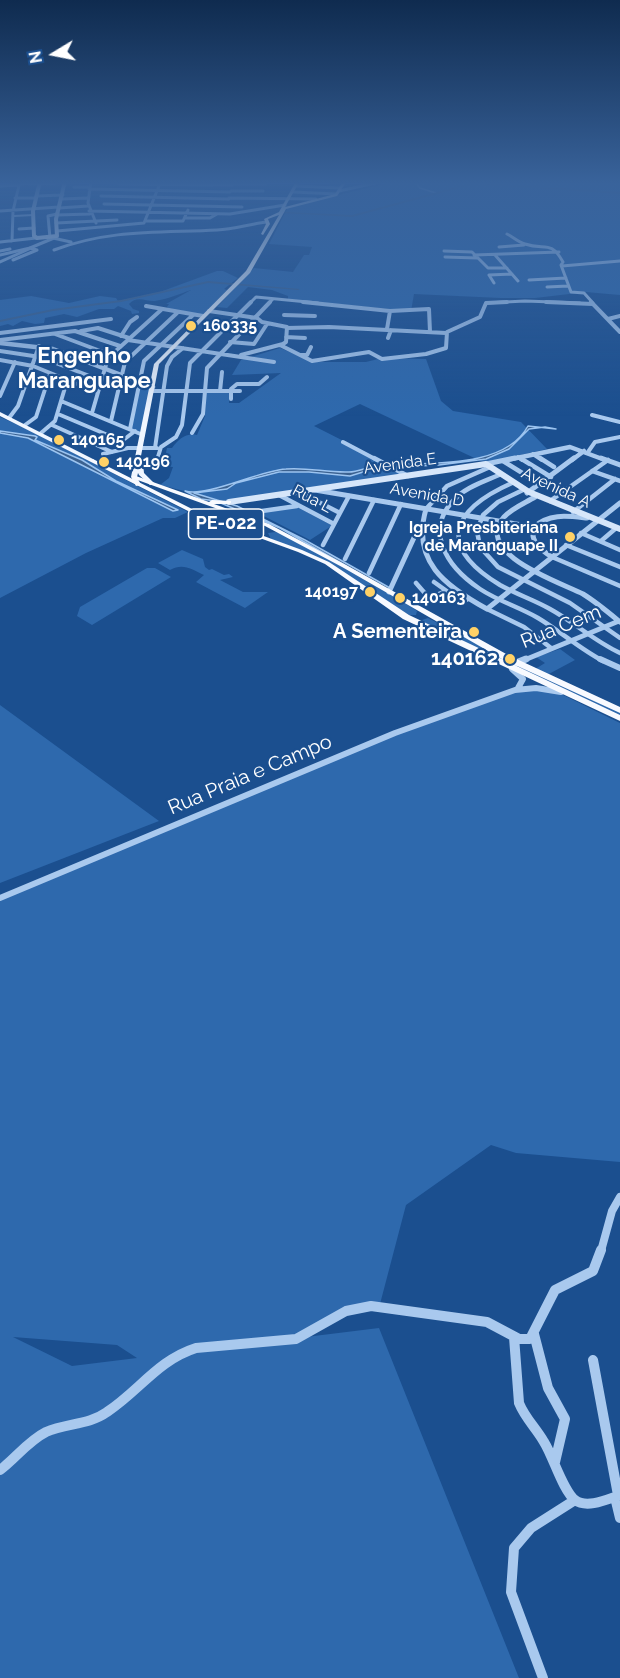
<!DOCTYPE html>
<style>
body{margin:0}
#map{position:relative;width:620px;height:1678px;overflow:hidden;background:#1b4f8f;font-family:Raleway,sans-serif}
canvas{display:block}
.north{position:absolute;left:24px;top:24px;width:60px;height:60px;-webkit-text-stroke:4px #1b4f8f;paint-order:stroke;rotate:260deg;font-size:16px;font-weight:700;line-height:24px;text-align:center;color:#fff}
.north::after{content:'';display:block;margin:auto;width:21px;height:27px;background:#fff;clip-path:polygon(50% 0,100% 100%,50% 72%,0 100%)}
</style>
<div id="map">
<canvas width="620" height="1678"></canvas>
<div class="north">N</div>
</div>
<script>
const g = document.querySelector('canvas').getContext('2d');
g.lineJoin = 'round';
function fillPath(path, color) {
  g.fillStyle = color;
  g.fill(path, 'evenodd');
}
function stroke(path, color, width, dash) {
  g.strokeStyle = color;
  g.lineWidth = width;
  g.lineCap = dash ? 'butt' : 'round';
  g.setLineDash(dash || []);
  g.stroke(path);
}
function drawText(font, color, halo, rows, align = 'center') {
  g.font = font + ' Raleway,sans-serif';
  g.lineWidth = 4.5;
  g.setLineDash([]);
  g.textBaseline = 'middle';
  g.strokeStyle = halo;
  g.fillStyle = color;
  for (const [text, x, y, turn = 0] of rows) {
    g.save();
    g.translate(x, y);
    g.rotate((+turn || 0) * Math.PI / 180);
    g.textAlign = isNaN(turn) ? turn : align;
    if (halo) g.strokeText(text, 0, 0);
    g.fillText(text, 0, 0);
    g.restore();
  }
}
const green = new Path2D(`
 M397 181H601L620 184V295L586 292 535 298H501L414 294 411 311 304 301 288 299V296L272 290 248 287 227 308 217 307 254 268 293 272 304 255H309L312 247 269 244 288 207Z
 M217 271H223L238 278 224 289 227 290 202 316 165 310 168 308 167 307 169 304H166L191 290C179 294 168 299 155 301 147 302 137 295 129 304L133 309 139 311V313L132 314 131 311 118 306 114 309H99L77 317 64 314 45 318 44 323 35 324 22 321 13 326 8 324 0 326V300L31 296 69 303 100 296 116 298 118 301 160 292Z
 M280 348 314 362H366L382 358 426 359 441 401 453 411 521 422 547 449 485 463 360 404 314 426 393 466 402 475 224 501 160 485 169 478 173 467 163 466 167 448H172C179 439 185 433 197 435L205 416 206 392H229V403H239L281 373 232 375 241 360Z
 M141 383 153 387 143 435 131 429Z
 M0 417 25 428 188 512 175 518H163L86 553 0 598Z
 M297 507 331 525 330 527 310 540 258 513Z
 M216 508 255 522 263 529C252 536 222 524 214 515Z
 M275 532 285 534 413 608 417 611 416 615H409L321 560 271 539 268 533Z
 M182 550 203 559 205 567 209 570 212 569 224 575 229 574 233 577 220 580 243 592H268L245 608 196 582 204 575C191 569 183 563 170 570L158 563Z
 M147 568H155L171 577 92 625 77 616 80 607Z
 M428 618 532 671 545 663 536 657 560 649 575 660 545 676 620 710V718L424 623 422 620Z
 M514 690 555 691 620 723V1162L516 1153 491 1145 406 1205 380 1304 343 1309 302 1336 184 1352 379 1328 519 1678H0V900L331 759ZM13 1337 117 1345 137 1358 72 1366Z
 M0 705 159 821 0 883Z`);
const water = new Path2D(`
 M528 426 556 429 545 427 529 429 509 449 486 459 439 465 376 468 350 476 309 472H279L236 483 227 489 194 493 237 506 305 540 390 588 388 590 280 528 216 501 201 499 185 491C209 497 257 471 286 469 307 467 328 473 349 472 358 472 367 467 376 466 420 461 503 472 528 426Z
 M0 431 35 436 37 437 35 440 82 460 116 481 178 510 173 511 28 438 0 433Z`);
const stream = new Path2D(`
 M414 181 420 188 436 193
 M468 183 474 181`);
const river = new Path2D(`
 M474 182 620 192V194L474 184 352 217 283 213 285 212 352 215Z
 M208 281 300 289 298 290 208 283 121 302 53 311 0 322V320L53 309 121 300Z`);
const pedestrian = new Path2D(`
 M14 216 33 215`);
const minorFar5 = new Path2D(`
 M91 181 88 203 96 223
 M313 181 344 182
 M613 181 620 182
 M90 182 120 183
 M19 184 39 183
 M39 184 87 181
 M119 184 232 185
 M232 184H265
 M0 186 18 185
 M296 186 340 188
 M74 187H89
 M89 189 230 192
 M231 191H263
 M339 191 384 181
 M293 192 337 194
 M36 196 63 195
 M101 196 229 199
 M15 198H36
 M229 198 316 199
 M62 199 87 198
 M104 204 242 207
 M59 208 88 206
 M0 211 59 207
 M89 211 230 214 285 205
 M57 215 90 214
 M185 218H210L217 214
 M145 221H183L188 210
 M56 223 117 220
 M19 229 34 228
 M57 231 144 223 161 181
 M507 234C513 237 518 242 525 244 545 251 550 239 563 262L561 265 571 292 584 293 593 303
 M50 238 48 216 57 214
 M53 238 71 242
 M12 241 13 211 20 181
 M0 242 36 238
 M499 247 524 245
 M54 250C110 229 159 233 217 230 234 229 250 224 267 222
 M0 251 10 249
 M444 251 472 252 488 268H507
 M474 255 559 252
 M495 255 518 281
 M445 257 477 258
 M13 260 37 250 30 248
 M0 262 29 249
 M562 266 620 261
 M529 280 566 278
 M494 283 489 275 512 274
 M547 287 568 286
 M250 303 256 297 318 303
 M269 303 273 299
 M486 303 525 301 580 303`);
const minorFar4 = new Path2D(`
 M303 302 390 311 429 309 430 332
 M546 302 593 304 620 332
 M591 302 593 304
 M146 306 203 316
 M209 311 257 318 262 322 287 327 286 342 283 344 241 355
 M284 315 315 316
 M608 319 620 316
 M287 328 329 327 446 333
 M387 329 390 311
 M81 331 98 328 129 338
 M0 333 111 319
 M55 334 111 355
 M121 336 130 322 137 317
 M286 337 305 338
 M388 338 391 330
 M0 340 75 331 120 346
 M128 340 274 362
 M230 342 254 344 267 324
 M280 345 312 361 369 352 382 359 426 354 446 348 447 332 480 317 486 303 507 302
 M0 351 40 357 100 380
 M301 355H307L311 347
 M0 360 33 366 97 392
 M152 391H240
 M220 391 222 372
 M0 396 15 362
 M231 399V389L237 384H259L267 377
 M61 401 143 435
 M92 413 108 358 161 310
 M58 414 122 441 135 431
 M592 415 620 422
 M9 418 18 406 39 346
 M111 421 125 362 177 313
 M25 425 36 417 50 374
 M52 425 112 452
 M130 429 144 361 193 315
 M41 433 55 421 67 381
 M192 433 203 414 207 368 270 302
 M343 442 377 460
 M155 448 167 366 172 357 183 348
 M588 452 595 442 620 437
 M103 454 128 448H157
 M533 454 542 460
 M518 457 522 460
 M157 460 161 447 176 437 182 425 190 363 251 302`);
const minorFar3 = new Path2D(`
 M374 458 408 476
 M520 458 551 477
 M540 458 554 467
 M503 461 540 484
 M155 464 157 458
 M592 471 620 481
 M499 475C485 481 469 486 458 496 421 529 447 567 480 589 498 601 519 607 538 618 560 631 580 649 603 661
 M512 483C451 510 436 546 500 585 516 594 534 600 550 609 574 622 594 641 620 653
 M525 489 498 502 483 515 477 531 480 547 498 567 570 603 620 638
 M299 492 340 513
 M279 495 334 524
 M550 501 608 460
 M426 509 447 486 490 467
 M255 512 297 506
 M573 512 615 479
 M581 533 620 550
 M601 541 615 529
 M323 545 349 496
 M566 545 620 567
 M552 557 620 586
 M345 559 374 500
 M369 573 401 504
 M434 582 462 602 468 599
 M416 583 429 598 446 591
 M487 609 524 627 551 648`);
const minorFar2 = new Path2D(`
 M600 659 620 668
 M512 669 523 679 518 688
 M0 898 395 733 515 690 536 688 561 692`);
const minorFar1 = new Path2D(`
 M601 1251 612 1211 620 1197`);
const minor = new Path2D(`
 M534 1334 548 1388 565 1419 555 1462
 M514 1337 519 1403C525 1418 536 1428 544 1442 553 1456 563 1491 575 1500 587 1509 608 1499 620 1495
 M593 1360 618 1495
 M0 1470C16 1458 28 1441 46 1432 66 1423 89 1425 107 1412 139 1391 158 1360 196 1348L296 1339 346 1311 371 1306 487 1322 519 1339H530L555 1290 593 1271 601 1250
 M615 1497 620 1518
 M543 1678 511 1592 514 1548 531 1528 575 1500`);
const tertiaryFar3 = new Path2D(`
 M0 255 30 248 54 238`);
const tertiaryFar2 = new Path2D(`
 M0 343 53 349 153 387
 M507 460 570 447 605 460
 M572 460 584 451`);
const tertiaryFar1 = new Path2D(`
 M601 458 620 465
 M486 464 515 458
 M315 490 534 527
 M527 493 574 458
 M535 497C525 503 512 508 504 517 472 554 562 583 583 594 596 602 608 612 620 622
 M426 509C411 561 445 586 487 609L620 503
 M552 557C541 550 529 541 534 527 549 513 568 516 587 518
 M389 592 418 529
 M522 661 619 621`);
const tertiary = new Path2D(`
 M516 663 526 659`);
const secondaryFar1 = new Path2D(`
 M40 181 33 211 34 236 37 238 57 236 56 219 65 181`);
const secondary = new Path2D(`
 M229 502 486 464 529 492 620 529`);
const primary = new Path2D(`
 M296 181H300L285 207 335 194 343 181H347L337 196 286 209 250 273 159 364 140 461 143 463 144 473 155 484 150 485 139 475 138 473 137 477 141 485 136 486 131 477 154 364 246 271 279 215 268 219 270 224 263 235 261 234 266 224 264 219 279 212Z
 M0 412 93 459 94 460 89 461 0 416Z`);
const trunk = new Path2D(`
 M89 459H93L198 512 302 550 329 562 409 615 620 715V721L403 619 325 564 298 552 194 514 89 461Z
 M132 476H136L209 502 212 500 231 501V503L229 504H214L269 524 346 565 508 655 620 707V713L502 659 342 567 265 526 132 478Z`);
const markers = [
 [191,326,6,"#ffd166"],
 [59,440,6,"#ffd166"],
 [104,462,6,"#ffd166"],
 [570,537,6,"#ffd166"],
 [370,592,6,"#ffd166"],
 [400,598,6,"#ffd166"],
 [474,632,6,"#ffd166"],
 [510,659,6,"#ffd166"]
];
const farPoinames = [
 ["160335",203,326],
 ["140165",71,440],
 ["140196",116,462],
 ["Igreja Presbiteriana",558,528,"right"],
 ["de Maranguape II",558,546,"right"],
 ["140197",358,592,"right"],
 ["140163",412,598]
];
const farStreetnames = [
 ["Avenida E",400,464,-8],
 ["Avenida A",556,488,25],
 ["Avenida D",427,495,10],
 ["Rua L",312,499,28]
];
const shields = [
 [226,524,75]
];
const shieldNames = [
 ["PE-022",226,524]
];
const streetNames = [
 ["Rua Cem",561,627,-22],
 ["Rua Praia e Campo",250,775,-23]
];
const poiNames = [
 ["A Sementeira",462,632],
 ["140162",498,659]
];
const farDistrictnames = [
 ["Engenho",84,356],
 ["Maranguape",84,381]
];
fillPath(green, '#2e69ad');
fillPath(water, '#3c6290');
stroke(water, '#9cc4f0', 1.5);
stroke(stream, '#9cc4f0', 1.5);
fillPath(river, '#3c6290');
stroke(pedestrian, '#a9c9ee', 2);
stroke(minorFar5, '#a9c9ee', 3);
stroke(minorFar4, '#a9c9ee', 4);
stroke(minorFar3, '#a9c9ee', 4.5);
stroke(minorFar2, '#a9c9ee', 6);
stroke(minorFar1, '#a9c9ee', 8);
stroke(minor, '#a9c9ee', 10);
stroke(tertiaryFar3, '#a9c9ee', 3);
stroke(tertiaryFar2, '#a9c9ee', 4.5);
stroke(tertiaryFar1, '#a9c9ee', 5);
stroke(tertiary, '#a9c9ee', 7);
stroke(secondaryFar1, '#d6e6fa', 4);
stroke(secondary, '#d6e6fa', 6);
fillPath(primary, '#f0f6ff');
fillPath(trunk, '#f8faff');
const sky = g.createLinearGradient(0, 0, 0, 416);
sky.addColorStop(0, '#0f2b4f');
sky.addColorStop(0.44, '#39639b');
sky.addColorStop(1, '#39639b00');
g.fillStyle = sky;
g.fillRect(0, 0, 620, 416);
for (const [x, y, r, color] of markers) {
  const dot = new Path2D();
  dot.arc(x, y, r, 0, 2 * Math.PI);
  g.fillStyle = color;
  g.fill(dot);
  stroke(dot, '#1b4f8f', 2);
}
drawText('bold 16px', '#fff', '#1b4f8f', farPoinames, 'left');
drawText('16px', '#fff', '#1b4f8f', farStreetnames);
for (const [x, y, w] of shields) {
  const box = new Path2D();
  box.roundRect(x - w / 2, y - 15, w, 30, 4.5);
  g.fillStyle = '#1b4f8f';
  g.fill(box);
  stroke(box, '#fff', 1.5);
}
drawText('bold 18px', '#fff', null, shieldNames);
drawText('20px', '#fff', '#1b4f8f', streetNames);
drawText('bold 20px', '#fff', '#1b4f8f', poiNames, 'right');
drawText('bold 22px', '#fff', '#1b4f8f', farDistrictnames);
</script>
